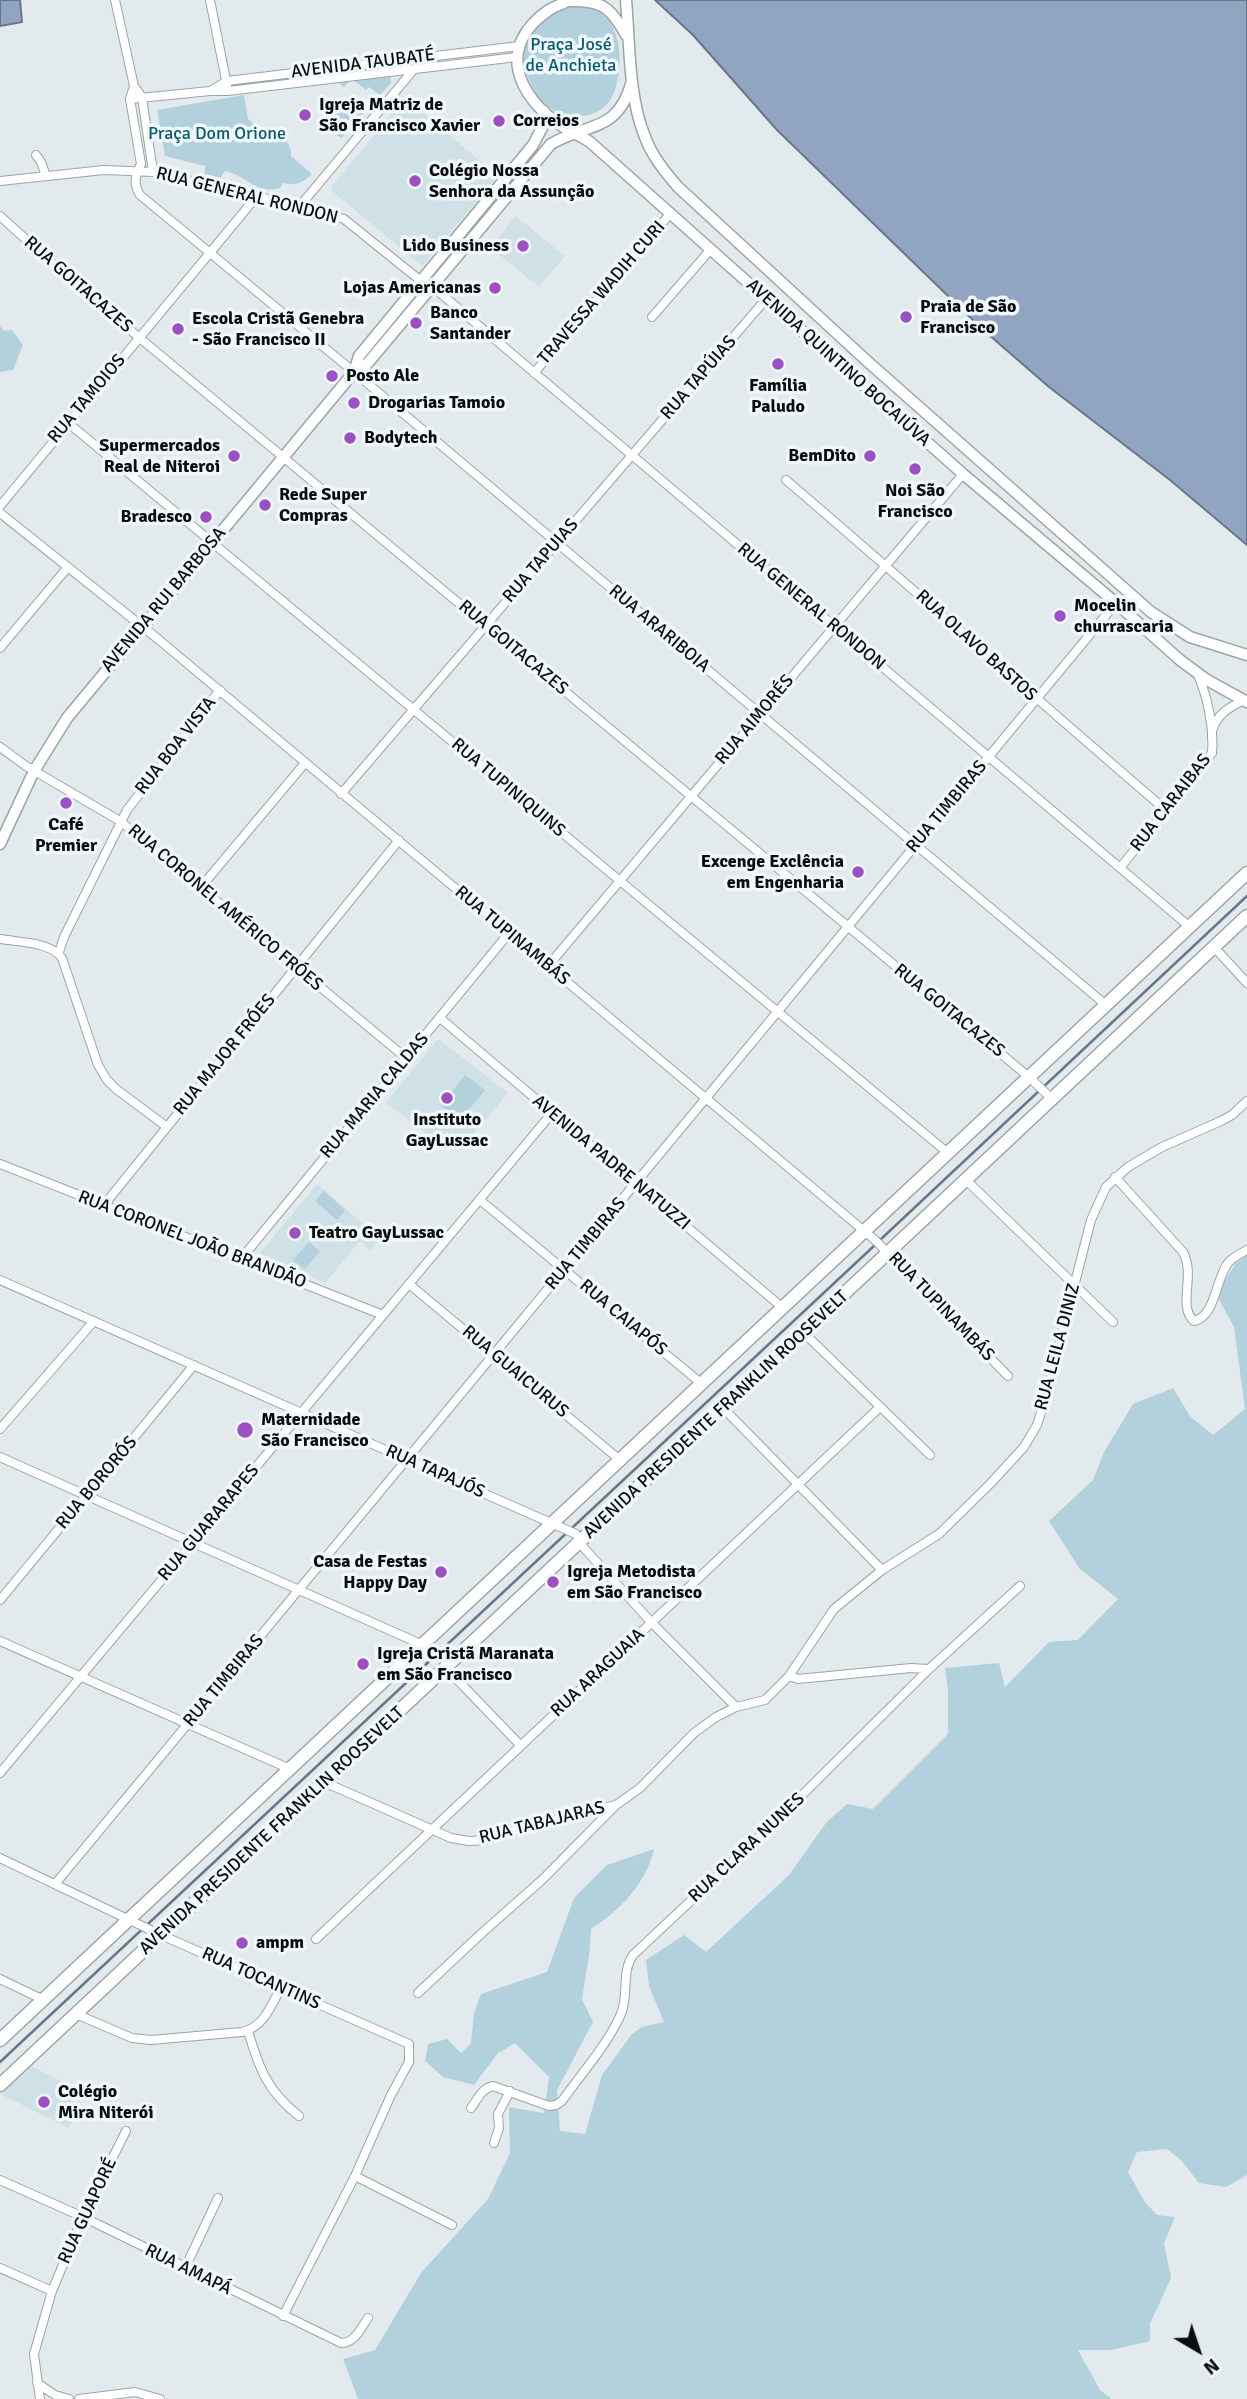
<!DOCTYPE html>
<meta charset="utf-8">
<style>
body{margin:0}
#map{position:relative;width:1247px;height:2399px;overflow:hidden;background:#e2eaed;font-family:Signika,sans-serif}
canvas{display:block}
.north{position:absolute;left:1163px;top:2315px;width:70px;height:70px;-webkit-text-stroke:5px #eff7fa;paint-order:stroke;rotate:141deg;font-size:19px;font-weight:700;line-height:28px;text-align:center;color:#0b0d0e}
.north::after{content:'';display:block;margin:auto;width:24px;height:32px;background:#0b0d0e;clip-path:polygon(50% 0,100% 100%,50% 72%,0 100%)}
</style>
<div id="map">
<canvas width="1247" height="2399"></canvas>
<div class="north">N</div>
</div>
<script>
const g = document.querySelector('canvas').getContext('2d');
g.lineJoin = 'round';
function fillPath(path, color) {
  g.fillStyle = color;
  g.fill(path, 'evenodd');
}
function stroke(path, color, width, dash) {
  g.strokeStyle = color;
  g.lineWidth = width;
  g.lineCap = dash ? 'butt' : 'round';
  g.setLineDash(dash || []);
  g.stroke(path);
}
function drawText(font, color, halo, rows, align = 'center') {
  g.font = font + ' Signika,sans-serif';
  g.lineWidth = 7;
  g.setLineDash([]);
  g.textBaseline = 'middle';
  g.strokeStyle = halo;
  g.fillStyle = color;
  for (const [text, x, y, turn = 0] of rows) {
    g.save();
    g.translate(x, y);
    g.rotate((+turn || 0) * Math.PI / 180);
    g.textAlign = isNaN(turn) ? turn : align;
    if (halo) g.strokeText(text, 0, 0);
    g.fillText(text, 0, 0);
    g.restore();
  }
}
const built = new Path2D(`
 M405 98 498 176 422 266 332 191V186Z
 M516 216 565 256 539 287 490 247Z
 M437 1040H440L508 1093 461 1149 450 1141 444 1147 386 1103Z
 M317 1184 380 1238 371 1251 360 1241 325 1283 260 1253Z
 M31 2066 78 2090 68 2109 77 2113 69 2128 0 2094Z`);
const green = new Path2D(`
 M570 4C577 5 585 5 591 7 624 18 625 71 612 97 599 123 560 120 542 102 532 91 526 72 521 58 532 24 538 19 570 4Z
 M367 66C379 66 390 68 391 83L380 95 369 87 366 90 352 79 344 87 337 82 335 75Z
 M244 95 248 119 269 136C282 135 292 142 291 156L312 174C303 183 296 186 283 183L280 188C256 195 246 175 225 171L220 178 214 180 205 174V166L165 156 157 110Z
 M354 98 367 109 342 138 332 133 337 132 336 122H331V108Z
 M0 326 4 331 12 330 23 345 13 370 0 372Z
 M465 1075 485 1090 460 1121 441 1106Z
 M324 1191 345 1210 337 1220 315 1201Z
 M309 1242 320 1251 305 1269 293 1260Z
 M1247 1256V2175L1226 2187 1199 2183 1181 2160 1167 2149 1137 2152 1128 2172 1145 2202 1157 2215 1175 2217 1164 2243 1171 2278 1150 2324V2341L1112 2350H1078L1100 2390 1112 2399H358L343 2359 375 2350 421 2273 488 2199 510 2153 509 2107 544 2113 549 2077 515 2043 498 2053 474 2085 443 2077 425 2061 428 2044 447 2039 461 2053 471 2043 474 2013 481 1994 547 1972 574 1898 607 1865 654 1849C646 1884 620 1910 591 1929L589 1956 582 1999 593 2022 557 2090 560 2131 585 2134 602 2075 632 2034 642 2027 664 2022 649 1986 646 1960 684 1935 706 1952 789 1875 826 1823 847 1804 873 1809 948 1734V1691L945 1668 999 1663 1005 1687 1049 1642 1078 1640 1118 1599 1079 1568 1049 1521 1093 1480 1104 1452 1133 1404 1173 1388 1190 1416 1213 1435 1245 1409 1234 1327 1216 1294 1236 1263Z`);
const water = new Path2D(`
 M0 0H20L22 22 0 26Z
 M655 0H1247V545L1170 480 1049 387 981 328 777 130 693 35Z`);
const stream = new Path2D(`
 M880 1240 1247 896
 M0 2062 875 1245`);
const minor = new Path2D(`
 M115 0 134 86 142 97 153 172
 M210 0 227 85
 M134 86 130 99 141 164C135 176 133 184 140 195L354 372 1106 1005
 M212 90 227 81 519 46
 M130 99 210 91H228L517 57
 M36 155 41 162 46 176
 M0 181 104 170 153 172 268 199 344 219 421 281
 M300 206 415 68
 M0 216 82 290 1029 1077 1052 1099
 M433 287 1190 927
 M652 317 711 249
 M534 373 670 214
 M67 422 948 1153
 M786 480C914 589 1039 702 1167 811
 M0 506 257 196
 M0 513 158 639 875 1240 1008 1376
 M0 648 68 567
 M1212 731C1217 714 1228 708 1244 700
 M0 747 26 766 120 821 406 1058
 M341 794 766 299
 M1120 868 1212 753C1214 728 1208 698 1198 675
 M201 887 305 763
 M0 939C18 942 51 942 62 958L98 1065 107 1080 116 1089 167 1127
 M1214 947 1247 983
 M59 952 64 937 127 810 220 690
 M548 966 963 474
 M440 1018 783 1308
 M0 1164 383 1315
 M1115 1177 1183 1252C1196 1276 1177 1306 1194 1321 1216 1316 1215 1280 1228 1263 1233 1257 1240 1254 1247 1250
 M966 1180 1113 1322
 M480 1200 702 1384
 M104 1205 399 840
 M241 1259 509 933
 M0 1280 576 1534 584 1548 651 1622 736 1707
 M409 1284 620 1460
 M804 1333 930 1455
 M723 1408 882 1570
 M0 1429 94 1321
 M0 1457 423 1645
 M0 1600 194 1365
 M0 1641 290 1769
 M446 1668 521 1746
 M789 1676 798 1679 911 1668 929 1669
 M0 1773 552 1113
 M324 1782 451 1838 469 1841 486 1840 523 1828 616 1805 640 1788 694 1733 716 1717 736 1707 765 1700 789 1676 834 1609 882 1570 939 1534 990 1484 1024 1447 1037 1425 1045 1400 1091 1220 1106 1187 1128 1167 1162 1147 1221 1121 1232 1115 1247 1101
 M0 1858 161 1935 409 2044V2062L391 2095 355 2176 283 2316
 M55 1884 1116 603
 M316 1939 880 1407
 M0 1979 44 2000
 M418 1993 482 1933 543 1879 616 1805
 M76 2014 132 2038 151 2040 242 2032C264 2027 271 2006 281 1987
 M248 2031C259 2068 267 2091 299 2116
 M471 2108C477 2100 482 2088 493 2086L549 2106 556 2105 562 2101C581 2074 608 2044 621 2014 629 1995 621 1972 633 1955L777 1820 929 1669 1020 1586
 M494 2143 499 2128 498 2114 510 2091
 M355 2176 452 2225
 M0 2180 83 2217 341 2343C355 2343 361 2328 368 2318
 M0 2268 52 2291
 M185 2268 218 2198
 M37 2383 55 2395 69 2399
 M40 2399 34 2354 52 2291 83 2217 126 2131
 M79 2399 135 2392 160 2399`);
const secondary = new Path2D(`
 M569 0C563 4 555 6 549 10 496 46 516 96 562 126 571 132 581 136 590 142L963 474 1116 603 1180 660 1207 680 1247 702
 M626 0C630 44 628 95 645 137 652 156 665 172 678 187L867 361 1151 612 1190 637 1247 655
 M568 1C601 0 610 6 626 35
 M354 372 359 356 533 145 544 124V111
 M0 844 34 771 67 718 354 372 367 364 551 144C589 122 618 133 632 81`);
const primary = new Path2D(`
 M0 2040 1247 873
 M0 2085 1247 916`);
const markers = [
 [305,115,7,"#9d50c1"],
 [499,121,7,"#9d50c1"],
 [415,181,7,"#9d50c1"],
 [523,246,7,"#9d50c1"],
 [495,288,7,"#9d50c1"],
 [906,317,7,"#9d50c1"],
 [416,323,7,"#9d50c1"],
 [178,329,7,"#9d50c1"],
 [778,364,7,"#9d50c1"],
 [332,376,7,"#9d50c1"],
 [354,403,7,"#9d50c1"],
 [350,438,7,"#9d50c1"],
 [234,456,7,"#9d50c1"],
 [870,456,7,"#9d50c1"],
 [915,469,7,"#9d50c1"],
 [265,505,7,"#9d50c1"],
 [206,517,7,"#9d50c1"],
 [1060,616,7,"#9d50c1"],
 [66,803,7,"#9d50c1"],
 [858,872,7,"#9d50c1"],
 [447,1098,7,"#9d50c1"],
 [295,1233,7,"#9d50c1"],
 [245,1430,9,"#9d50c1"],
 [441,1572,7,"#9d50c1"],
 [553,1582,7,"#9d50c1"],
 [363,1664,7,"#9d50c1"],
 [242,1943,7,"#9d50c1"],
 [44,2102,7,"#9d50c1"]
];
const parkNames = [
 ["Praça José",571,45],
 ["de Anchieta",571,66],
 ["Praça Dom Orione",217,134]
];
const streetNames = [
 ["AVENIDA TAUBATÉ",363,64,-7],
 ["RUA GENERAL RONDON",247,196,14],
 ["RUA GOITACAZES",78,285,41],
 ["TRAVESSA WADIH CURI",602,293,-49],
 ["AVENIDA QUINTINO BOCAIÚVA",838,363,42],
 ["RUA TAPÚIAS",699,378,-49],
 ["RUA TAMOIOS",87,399,-50],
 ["RUA TAPUIAS",541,561,-49],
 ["AVENIDA RUI BARBOSA",164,600,-50],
 ["RUA GENERAL RONDON",811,607,40],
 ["RUA ARARIBOIA",659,629,40],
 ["RUA OLAVO BASTOS",976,646,42],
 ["RUA GOITACAZES",513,648,40],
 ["RUA AIMORÉS",755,720,-50],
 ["RUA BOA VISTA",176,746,-52],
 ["RUA TUPINIQUINS",508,788,40],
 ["RUA CARAIBAS",1171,803,-52],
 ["RUA TIMBIRAS",947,807,-50],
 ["RUA CORONEL AMÉRICO FRÓES",225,908,40],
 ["RUA TUPINAMBÁS",512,936,40],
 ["RUA GOITACAZES",949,1011,39],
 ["RUA MAJOR FRÓES",225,1055,-51],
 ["RUA MARIA CALDAS",375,1096,-50],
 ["AVENIDA PADRE NATUZZI",611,1163,40],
 ["RUA CORONEL JOÃO BRANDÃO",192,1240,21],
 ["RUA TIMBIRAS",586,1244,-50],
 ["RUA TUPINAMBÁS",941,1307,46],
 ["RUA CAIAPÓS",623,1318,40],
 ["RUA LEILA DINIZ",1058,1347,-75],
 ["RUA GUAICURUS",515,1372,40],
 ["AVENIDA PRESIDENTE FRANKLIN ROOSEVELT",716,1415,-43],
 ["RUA TAPAJÓS",435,1472,24],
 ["RUA BORORÓS",97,1483,-50],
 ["RUA GUARARAPES",209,1523,-50],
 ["RUA ARAGUAIA",598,1673,-43],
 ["RUA TIMBIRAS",224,1681,-50],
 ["RUA TABAJARAS",542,1823,-14],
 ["AVENIDA PRESIDENTE FRANKLIN ROOSEVELT",272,1831,-43],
 ["RUA CLARA NUNES",747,1848,-43],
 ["RUA TOCANTINS",261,1979,24],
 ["RUA GUAPORÉ",88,2211,-65],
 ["RUA AMAPÁ",188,2270,26]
];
const poiNames = [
 ["Igreja Matriz de",319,105],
 ["São Francisco Xavier",319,126],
 ["Correios",513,121],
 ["Colégio Nossa",429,171],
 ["Senhora da Assunção",429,192],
 ["Lido Business",509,246,"right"],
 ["Lojas Americanas",481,288,"right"],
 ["Praia de São",920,307],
 ["Francisco",920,328],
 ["Banco",430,313],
 ["Santander",430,334],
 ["Escola Cristã Genebra",192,319],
 ["- São Francisco II",192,340],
 ["Posto Ale",346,376],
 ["Família",778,386,"center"],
 ["Paludo",778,407,"center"],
 ["Drogarias Tamoio",368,403],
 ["Bodytech",364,438],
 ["Supermercados",220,446,"right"],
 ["Real de Niteroi",220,467,"right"],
 ["BemDito",856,456,"right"],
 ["Noi São",915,491,"center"],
 ["Francisco",915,512,"center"],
 ["Rede Super",279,495],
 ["Compras",279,516],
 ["Bradesco",192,517,"right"],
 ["Mocelin",1074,606],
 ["churrascaria",1074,627],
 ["Café",66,825,"center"],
 ["Premier",66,846,"center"],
 ["Excenge Exclência",844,862,"right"],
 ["em Engenharia",844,883,"right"],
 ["Instituto",447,1120,"center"],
 ["GayLussac",447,1141,"center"],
 ["Teatro GayLussac",309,1233],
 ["Maternidade",261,1420],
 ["São Francisco",261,1441],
 ["Casa de Festas",427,1562,"right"],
 ["Happy Day",427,1583,"right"],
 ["Igreja Metodista",567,1572],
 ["em São Francisco",567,1593],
 ["Igreja Cristã Maranata",377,1654],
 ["em São Francisco",377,1675],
 ["ampm",256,1943],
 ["Colégio",58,2092],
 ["Mira Niterói",58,2113]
];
fillPath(built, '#cfe0e6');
fillPath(green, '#b2d1dc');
fillPath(water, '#91a4c1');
stroke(water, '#69778b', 2);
stroke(stream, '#69778b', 2.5);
stroke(minor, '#9ca4a6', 10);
stroke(secondary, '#9ca4a6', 13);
stroke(primary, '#9ca4a6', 15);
stroke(minor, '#fff', 8);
stroke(secondary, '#fff', 10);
stroke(primary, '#fff', 12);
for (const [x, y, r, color] of markers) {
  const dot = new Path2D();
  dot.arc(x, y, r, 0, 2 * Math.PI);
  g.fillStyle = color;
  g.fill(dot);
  stroke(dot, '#eff7fa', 2.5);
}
drawText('18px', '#095a70', '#eff7fa', parkNames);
drawText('18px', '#0b0d0e', '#eff7fa', streetNames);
drawText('bold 18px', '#0b0d0e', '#eff7fa', poiNames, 'left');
</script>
